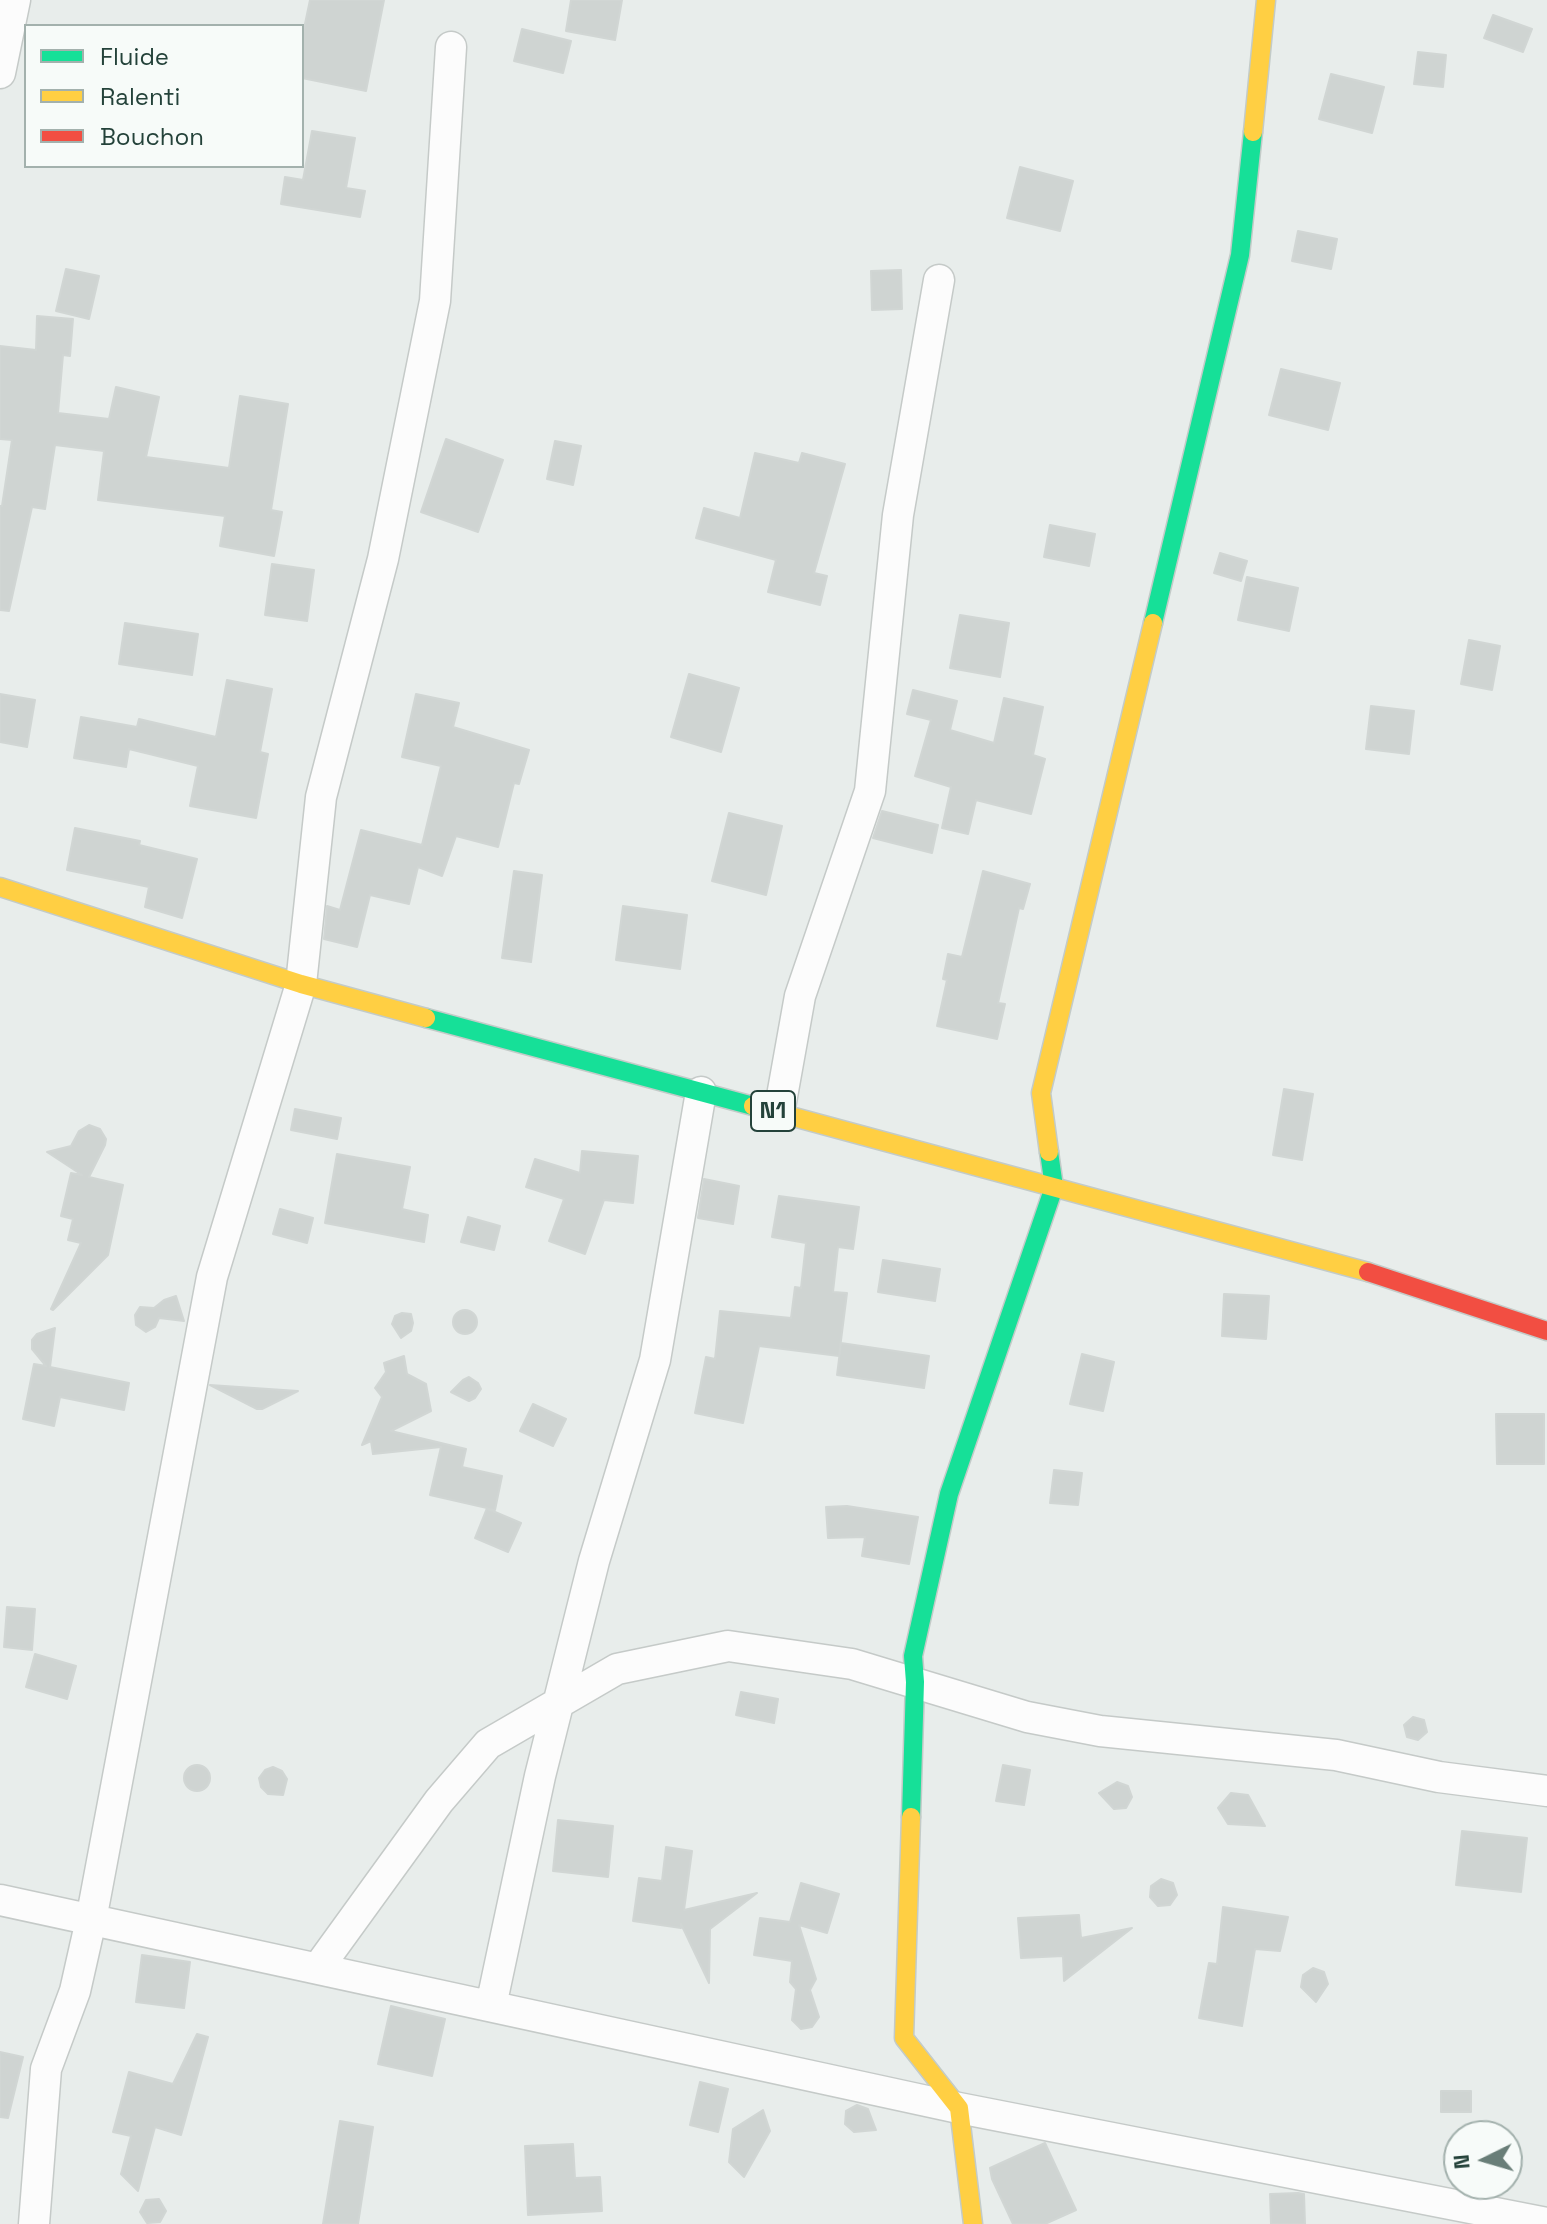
<!DOCTYPE html>
<style>
body{margin:0}
#map{position:relative;width:1547px;height:2224px;overflow:hidden;background:#e8edeb;font-family:"Space Grotesk",sans-serif}
canvas{display:block}
.legend{position:absolute;left:24px;top:24px;width:280px;height:144px;box-sizing:border-box;background:#f7fbf9;border:2px solid #a3b1ad;margin:0;padding:10px 14px;list-style:none;font-size:24px;color:#24423a}
.legend li{display:flex;align-items:center;gap:16px;height:40px}
.legend b{width:40px;border:2px solid #a3b1ad}
.north{position:absolute;left:1443px;top:2120px;width:80px;height:80px;box-sizing:border-box;background:#f7fbf9;border:2px solid #a3b1ad;border-radius:50%;rotate:265deg;font-size:22px;font-weight:700;line-height:32px;text-align:center;color:#24423a}
.north::after{content:'';display:block;margin:auto;width:28px;height:36px;background:#697e78;clip-path:polygon(50% 0,100% 100%,50% 72%,0 100%)}
</style>
<div id="map">
<canvas width="1547" height="2224"></canvas>
<ul class="legend">
<li><b style="height:10px;background:#16e098"></b>Fluide</li>
<li><b style="height:10px;background:#ffcf43"></b>Ralenti</li>
<li><b style="height:10px;background:#f24e42"></b>Bouchon</li>
</ul>
<div class="north">N</div>
</div>
<script>
const g = document.querySelector('canvas').getContext('2d');
g.lineJoin = 'round';
function fillPath(path, color) {
  g.fillStyle = color;
  g.fill(path, 'evenodd');
}
function stroke(path, color, width, dash) {
  g.strokeStyle = color;
  g.lineWidth = width;
  g.lineCap = dash ? 'butt' : 'round';
  g.setLineDash(dash || []);
  g.stroke(path);
}
function drawText(font, color, halo, rows, align = 'center') {
  g.font = font + ' "Space Grotesk",sans-serif';
  g.lineWidth = 6;
  g.setLineDash([]);
  g.textBaseline = 'middle';
  g.strokeStyle = halo;
  g.fillStyle = color;
  for (const [text, x, y, turn = 0] of rows) {
    g.save();
    g.translate(x, y);
    g.rotate((+turn || 0) * Math.PI / 180);
    g.textAlign = isNaN(turn) ? turn : align;
    if (halo) g.strokeText(text, 0, 0);
    g.fillText(text, 0, 0);
    g.restore();
  }
}
const building = new Path2D(`
 M310 0H384L366 91 302 78V38Z
 M571 0H622L615 40 566 31Z
 M1493 15 1532 29 1523 52 1484 38Z
 M522 29 571 41 563 73 514 61Z
 M1418 52 1446 55 1443 87 1414 84Z
 M1331 74 1384 87 1372 133 1319 119Z
 M312 131 355 138 346 188 365 191 360 217 281 204 285 177 303 180Z
 M1020 167 1073 181 1060 231 1007 218Z
 M1298 231 1337 239 1331 269 1292 261Z
 M66 269 99 276 89 319 56 311Z
 M901 270 902 309 872 310 871 271Z
 M37 316 73 319 70 356 63 355 58 413 109 419 116 387 159 397 146 457 229 468 240 396 288 404 271 510 282 512 274 556 220 546 225 516 98 500 104 451 55 445 45 509 32 507 9 611 0 610V506H2L12 440 0 439V346L36 350Z
 M1281 369 1340 383 1328 430 1269 415Z
 M446 439 503 460 478 532 421 512Z
 M555 441 581 446 573 485 547 479Z
 M755 453 799 463 802 453 845 464 814 573 827 576 820 605 768 592 776 560 696 538 704 508 740 518Z
 M1050 525 1095 534 1089 566 1044 557Z
 M1220 553 1247 561 1241 581 1214 573Z
 M272 564 314 570 307 621 265 615Z
 M1247 577 1298 588 1289 631 1238 620Z
 M960 615 1009 623 1000 677 950 668Z
 M125 623 198 634 192 675 119 664Z
 M1469 640 1500 646 1492 690 1461 684Z
 M689 674 739 688 721 752 671 737Z
 M227 680 272 689 260 752 268 754 256 818 190 806 198 766 129 749 126 767 74 758 81 717 137 727 139 719 216 737Z
 M913 690 957 701 950 730 994 743 1004 698 1043 707 1033 755 1045 759 1031 814 976 800 968 834 942 828 951 787 915 776 931 720 907 714Z
 M0 694 35 700 27 747 0 742Z
 M416 694 459 703 453 727 529 750 519 784 514 783 498 847 456 836 442 876 418 867 409 904 370 895 357 947 324 939 327 906 340 910 361 830 422 845 441 766 402 757Z
 M1371 706 1414 711 1409 754 1366 749Z
 M882 811 938 825 932 853 873 838Z
 M729 813 782 826 766 895 712 881Z
 M75 828 140 841 139 845 197 859 182 918 145 907 149 887 67 870Z
 M514 871 542 875 531 962 502 958Z
 M983 871 1030 884 1023 909 1019 908 998 1003 1005 1004 997 1039 937 1026 947 980 943 979 948 954 962 957Z
 M623 906 687 915 680 969 616 960Z
 M1284 1089 1313 1094 1302 1160 1273 1155Z
 M295 1109 341 1118 337 1139 291 1130Z
 M89 1125 100 1129 106 1139 105 1145 89 1177 123 1185 108 1255 53 1310 51 1309 81 1243 68 1240 73 1219 61 1216 71 1173 82 1175 47 1152 71 1146 79 1131Z
 M582 1151 638 1156 633 1203 604 1200 585 1254 549 1241 564 1199 526 1187 535 1159 580 1173Z
 M337 1154 410 1167 402 1209 428 1215 424 1242 325 1223Z
 M704 1179 739 1186 733 1224 698 1218Z
 M779 1196 859 1207 853 1249 838 1247 833 1292 847 1293 839 1356 759 1346 743 1423 695 1413 706 1357 715 1359 720 1311 791 1318 795 1287 801 1288 806 1243 772 1237Z
 M280 1209 313 1218 307 1243 273 1234Z
 M468 1217 500 1226 494 1250 461 1242Z
 M883 1260 940 1269 935 1301 878 1292Z
 M1224 1294 1269 1296 1266 1339 1222 1336Z
 M176 1296 184 1321 159 1318 155 1327 146 1332 136 1325 135 1315 140 1307 154 1308 164 1300Z
 M453 1322a12 12 0 1 1 24 0a12 12 0 1 1-24 0Z
 M402 1313 411 1314 413 1323 411 1331 401 1338 392 1324 395 1316Z
 M55 1328 50 1367 129 1383 124 1410 60 1397 54 1426 23 1419 34 1364 46 1366 32 1349V1340L37 1334Z
 M841 1343 929 1356 924 1388 837 1375Z
 M1082 1354 1114 1362 1103 1411 1070 1404Z
 M404 1356 407 1374 426 1384 431 1411 391 1431 466 1449 462 1467 502 1476 495 1510 488 1509 521 1523 508 1552 475 1538 487 1508 430 1495 441 1447 373 1454 371 1441 362 1445 382 1397 375 1388 386 1372 384 1363Z
 M469 1377 478 1383 481 1389 475 1398 469 1401 451 1392 463 1380Z
 M210 1385 298 1391 262 1409H257Z
 M533 1404 566 1419 553 1446 520 1431Z
 M1496 1414H1544V1464H1497Z
 M1054 1470 1082 1473 1078 1505 1050 1503Z
 M847 1506 918 1517 909 1564 862 1556 865 1537 828 1538 826 1507Z
 M7 1607 35 1609 32 1650 4 1647Z
 M35 1654 76 1666 67 1699 26 1687Z
 M741 1692 778 1699 774 1723 736 1715Z
 M1413 1717 1424 1720 1427 1732 1418 1740 1407 1737 1404 1725Z
 M184 1778a13 13 0 1 1 26 0a13 13 0 1 1-26 0Z
 M1003 1765 1030 1770 1024 1805 996 1801Z
 M273 1767 282 1771 287 1779 283 1795 268 1794 261 1787 259 1778 265 1770Z
 M1117 1782 1128 1786 1132 1797 1126 1808 1114 1809 1099 1793Z
 M1231 1793 1248 1795 1265 1826 1228 1824 1218 1808Z
 M558 1820 613 1826 608 1877 553 1871Z
 M1462 1831 1527 1838 1521 1892 1456 1885Z
 M666 1847 692 1851 684 1910 757 1893 710 1929 709 1983 681 1924V1928L633 1921 639 1878 662 1881Z
 M1161 1879 1173 1883 1177 1895 1170 1905 1158 1906 1150 1897 1151 1886Z
 M801 1883 839 1894 827 1933 799 1925 816 1979 810 1990 819 2017 812 2027 801 2029 792 2020 796 1989 790 1982 792 1961 754 1955 760 1918 790 1922Z
 M1223 1907 1288 1917 1280 1951 1255 1949 1242 2026 1199 2018 1209 1963 1217 1964Z
 M1079 1915 1081 1938 1132 1928 1064 1981 1063 1956 1021 1958 1018 1918Z
 M142 1955 190 1962 184 2008 136 2002Z
 M1313 1968 1324 1972 1328 1984 1316 2002 1301 1987 1303 1975Z
 M391 2006 445 2019 432 2076 378 2064Z
 M197 2034 208 2037 181 2135 155 2127 138 2191 121 2174 131 2136 113 2132 129 2072 173 2084Z
 M0 2052 23 2057 8 2118 0 2117Z
 M700 2082 728 2089 718 2132 690 2125Z
 M1441 2091H1471V2112H1441Z
 M857 2105 868 2109 876 2130 854 2132 845 2124 846 2111Z
 M763 2110 770 2131 744 2177 729 2162 733 2129Z
 M340 2121 373 2127 358 2224H323Z
 M1045 2143 1076 2210 1045 2224H1013L992 2179 990 2168Z
 M573 2144 575 2178 600 2177 602 2211 528 2215 525 2146Z
 M1298 2193 1304 2194 1305 2224H1271L1270 2194Z
 M159 2199 166 2211 160 2222 147 2223 140 2212 146 2200Z`);
const street = new Path2D(`
 M0 73 15 0
 M779 1113 800 996 870 791 898 515 939 280
 M0 1900 959 2108 1547 2223
 M318 1968 439 1801 488 1744 617 1669 728 1646 852 1664 1027 1717 1100 1731 1336 1755 1439 1777 1547 1791
 M491 2006 540 1776 594 1561 655 1360 701 1092
 M34 2224 46 2069 75 1991 91 1920 212 1277 301 984 321 797 383 559 435 301 451 47`);
const fast = new Path2D(`
 M1153 623 1240 255 1253 132
 M426 1018 753 1106
 M911 1817 915 1682 913 1656 949 1494 1054 1187 1049 1152`);
const slow = new Path2D(`
 M1253 132 1266 0
 M0 887 301 984 426 1018
 M753 1106 1368 1272
 M1049 1152 1041 1093 1153 623
 M911 1817 904 2038 959 2108 973 2224`);
const jam = new Path2D(`
 M1368 1272 1547 1331`);
const shields = [
 [773,1111,44]
];
const shieldNames = [
 ["N1",773,1111]
];
fillPath(building, '#cfd4d2');
stroke(building, '#d1d6d4', 2);
stroke(street, '#c5cac8', 33);
stroke(fast, '#c3cbc8', 21);
stroke(slow, '#c3cbc8', 21);
stroke(jam, '#c3cbc8', 21);
stroke(street, '#fcfcfc', 30);
stroke(fast, '#16e098', 18);
stroke(slow, '#ffcf43', 18);
stroke(jam, '#f24e42', 18);
for (const [x, y, w] of shields) {
  const box = new Path2D();
  box.roundRect(x - w / 2, y - 20, w, 40, 6);
  g.fillStyle = '#f7fbf9';
  g.fill(box);
  stroke(box, '#24423a', 2);
}
drawText('bold 24px', '#24423a', null, shieldNames);
</script>
